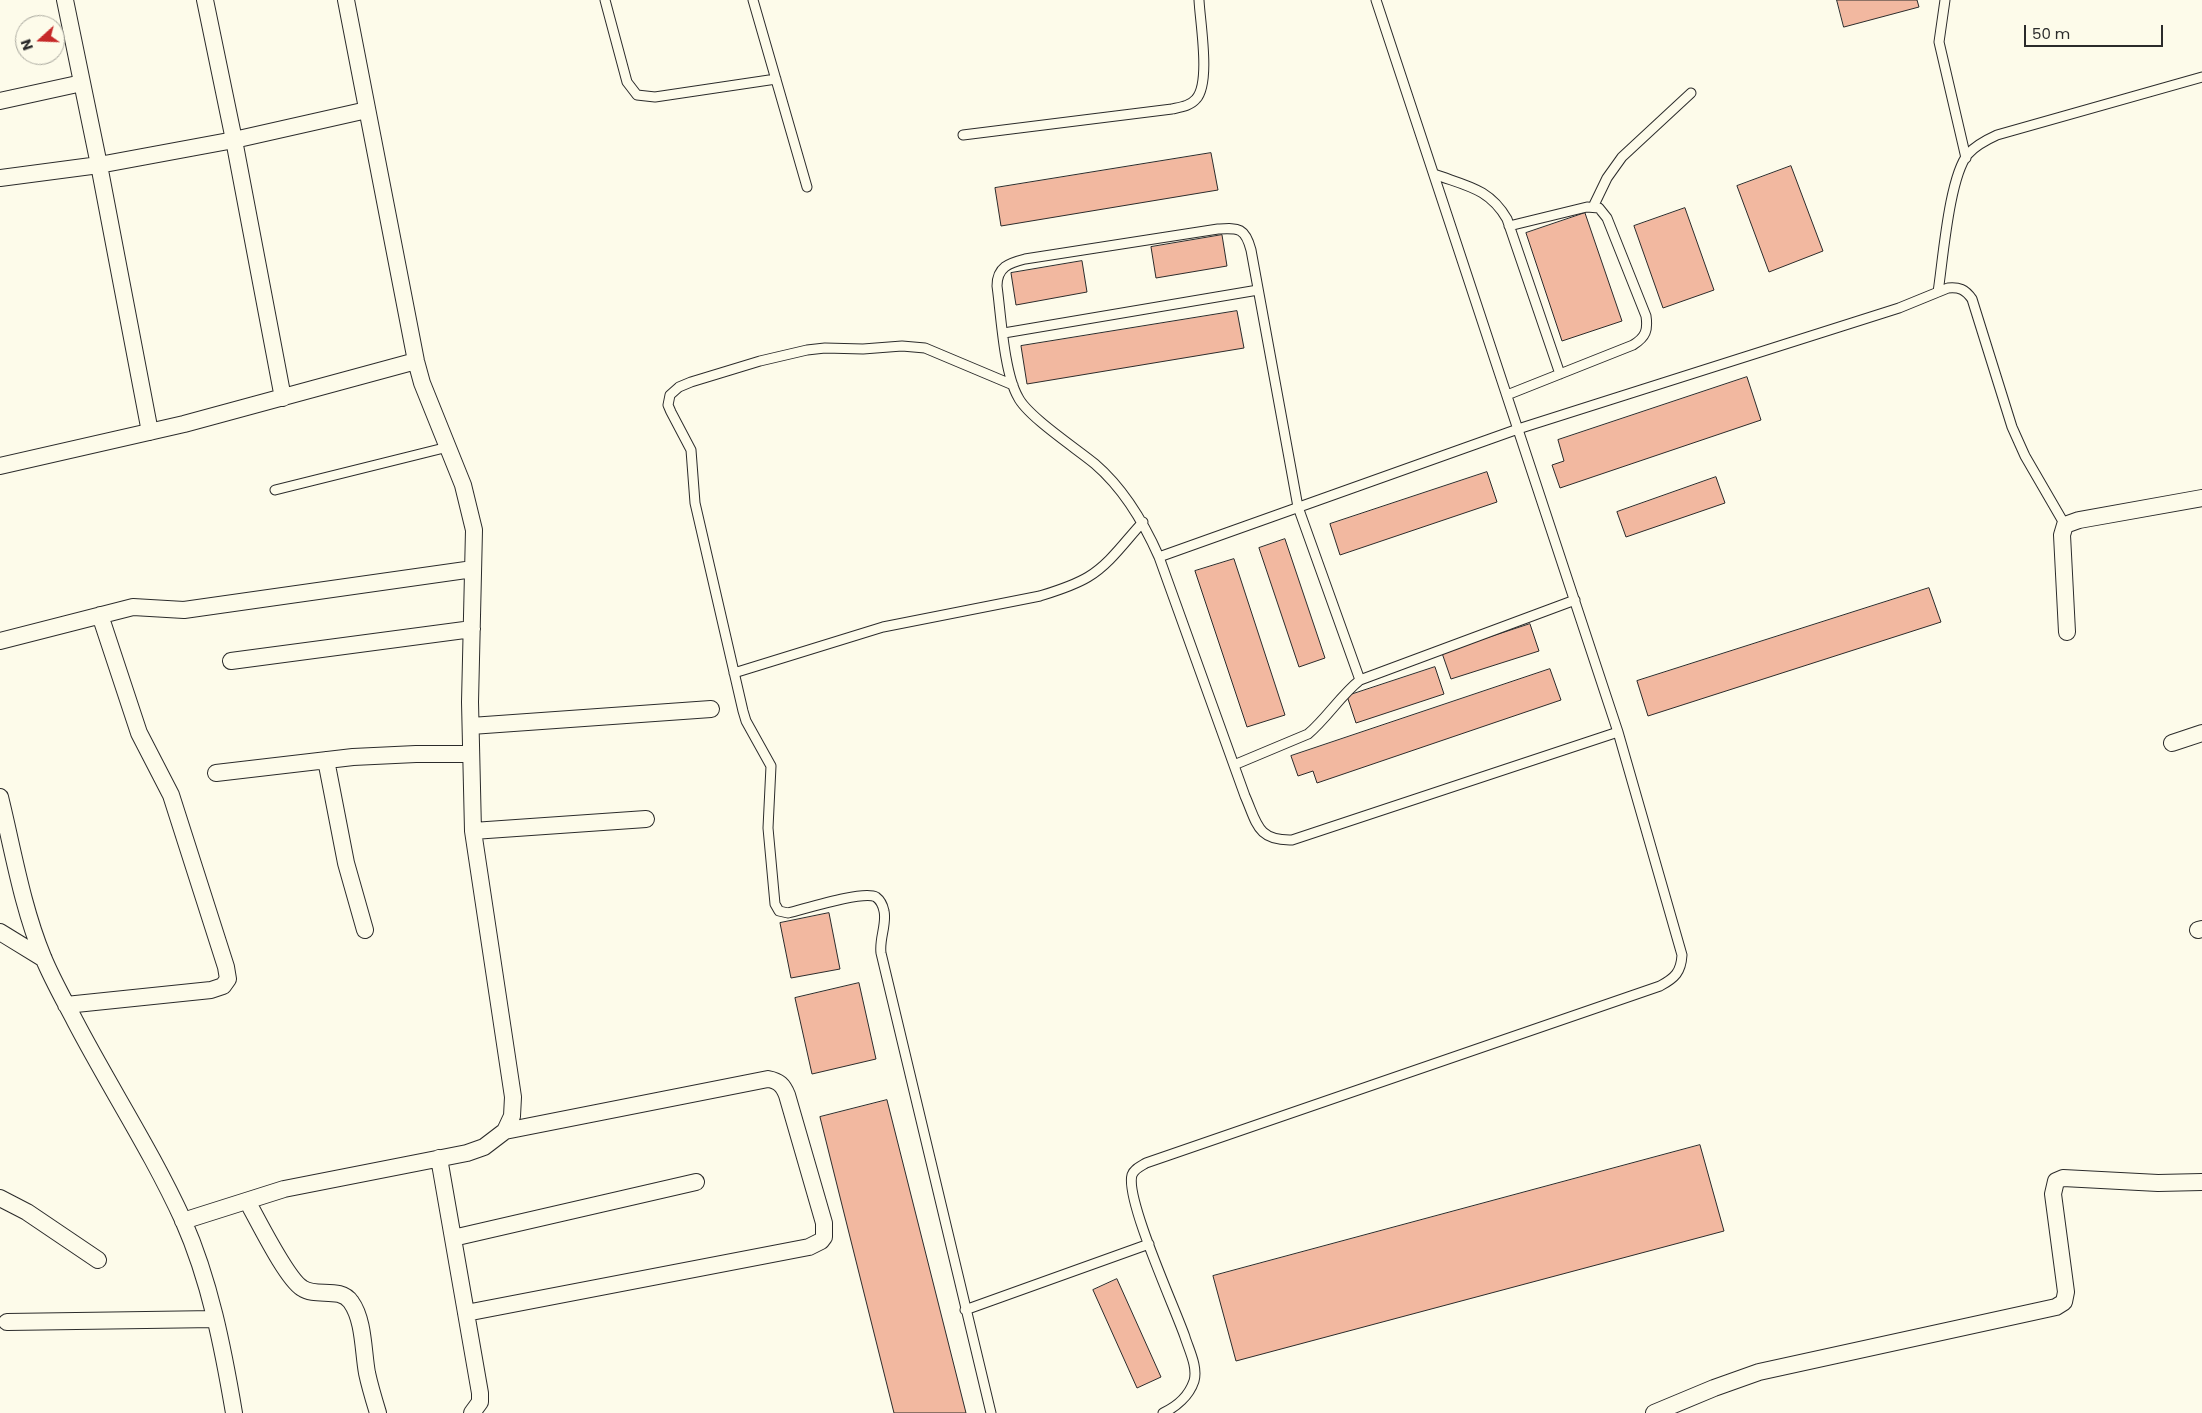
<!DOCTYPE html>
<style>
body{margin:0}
#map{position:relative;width:2202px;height:1413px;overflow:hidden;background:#fdfbea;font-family:Poppins,sans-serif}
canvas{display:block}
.north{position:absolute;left:15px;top:15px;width:50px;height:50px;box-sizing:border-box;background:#fdfbea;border:1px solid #a9a89e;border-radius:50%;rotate:250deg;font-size:14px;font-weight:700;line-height:20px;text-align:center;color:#2b2b2b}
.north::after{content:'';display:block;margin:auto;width:18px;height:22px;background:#c62828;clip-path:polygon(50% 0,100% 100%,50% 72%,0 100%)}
.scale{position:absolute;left:2024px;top:25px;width:139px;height:22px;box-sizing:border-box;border:2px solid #2b2b2b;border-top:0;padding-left:6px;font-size:15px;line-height:18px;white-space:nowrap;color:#2b2b2b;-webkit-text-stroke:4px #fdfbea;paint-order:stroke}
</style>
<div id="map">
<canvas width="2202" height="1413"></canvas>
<div class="north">N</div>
<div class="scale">50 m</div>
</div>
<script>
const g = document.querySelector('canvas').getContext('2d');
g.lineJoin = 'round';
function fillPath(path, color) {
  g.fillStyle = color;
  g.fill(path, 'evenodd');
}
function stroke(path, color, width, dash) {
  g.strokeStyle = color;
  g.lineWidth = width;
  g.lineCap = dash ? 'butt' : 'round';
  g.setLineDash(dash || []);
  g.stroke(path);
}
const building = new Path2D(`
 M1837 0H1917L1919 7 1844 27Z
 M1211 153 1218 190 1001 226 995 188Z
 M1791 166 1823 251 1769 272 1737 186Z
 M1685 208 1714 290 1663 308 1634 226Z
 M1585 213 1622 321 1562 341 1526 233Z
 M1222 235 1227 266 1156 278 1151 247Z
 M1082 261 1087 292 1016 305 1011 273Z
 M1237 311 1244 348 1027 384 1021 346Z
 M1747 377 1761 420 1560 488 1552 465 1564 461 1558 440Z
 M1487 472 1497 502 1340 555 1330 524Z
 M1716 477 1725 503 1626 537 1617 512Z
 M1285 539 1325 658 1299 667 1259 548Z
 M1234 559 1285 715 1247 727 1195 571Z
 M1929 588 1941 622 1648 716 1637 681Z
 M1530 624 1539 651 1451 679 1442 653Z
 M1435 667 1444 694 1356 723 1347 696Z
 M1550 669 1561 700 1317 783 1313 771 1298 776 1291 756Z
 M829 913 840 969 791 978 780 923Z
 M859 983 876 1059 812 1074 795 998Z
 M887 1100 966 1413H894L820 1117Z
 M1700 1145 1724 1231 1236 1361 1213 1276Z
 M1117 1279 1161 1377 1137 1388 1093 1290Z`);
const service = new Path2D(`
 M605 0 627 82 637 95 655 97 776 79
 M753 0 807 187
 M1945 0 1939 42 1966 158
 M963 135 1172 109C1181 107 1190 106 1196 99 1211 83 1200 22 1199 0
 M1434 174C1466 186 1489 188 1507 219L1560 374
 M1593 207 1607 178 1622 157 1691 93
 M1938 292C1943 260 1949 177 1968 154 1976 145 1986 140 1997 135L2202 77
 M1004 333 1258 290
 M1507 395 1633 345C1646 337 1648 330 1646 316L1607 218 1599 208 1587 207 1509 226
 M275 490 448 447
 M1159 557 1518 429 1899 308 1948 288C1959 287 1965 289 1972 299L2012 427 2025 456 2065 525
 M734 673 883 627 1040 596C1056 591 1073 586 1088 577 1110 564 1126 540 1143 522
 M1360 680 1298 507 1251 250C1245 227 1238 228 1218 229L1025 259C1009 263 997 267 997 286 1001 315 1004 373 1018 397 1027 416 1077 449 1095 464 1124 489 1144 523 1159 557L1245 796C1257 823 1257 841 1292 840L1618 732
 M1234 765 1308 734C1327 718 1340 696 1360 680L1575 600
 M965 1310 1149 1244
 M991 1413 881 953C879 939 887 924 884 911 883 906 880 900 876 897 863 890 805 909 788 913L779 911 775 904 768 828 771 766 746 721 743 711 695 503 691 450 671 412 668 405 670 395 679 387 691 382 760 361 807 350 825 348 863 349 902 346 925 348 1013 385
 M1163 1413C1176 1407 1189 1396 1194 1381 1198 1367 1189 1350 1185 1337 1175 1308 1125 1199 1132 1175 1134 1169 1141 1166 1146 1163L1660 986C1675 978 1681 972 1682 955L1618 732 1376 0`);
const minor = new Path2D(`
 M65 0 99 165 150 432
 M205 0 234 140 283 398
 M0 101 82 83
 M0 178 99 165 234 140 367 110
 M0 466 184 424 416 361
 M2067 632 2062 535 2065 525 2079 520 2202 498
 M0 641 133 607 184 610 473 569
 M231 661 472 629
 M471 726 711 709
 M2172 743 2202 733
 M326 760 346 863 365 930
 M216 773 353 757 416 754H471
 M0 797C13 850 22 906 43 957 52 979 64 1000 75 1021 110 1088 152 1152 183 1220 210 1281 223 1348 234 1413
 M473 831 646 819
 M2198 930 2202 929
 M0 932 44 959
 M66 1005 211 990 223 986 228 979 226 967 171 795 139 733 100 615
 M439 1158 480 1393V1402L472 1413
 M0 1198 27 1212 98 1260
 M247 1201C258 1220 286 1278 302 1288 316 1298 340 1286 351 1302 364 1320 363 1351 367 1373 370 1387 374 1400 378 1413
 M183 1221 284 1189 467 1153 484 1147 505 1131 512 1116 513 1097 473 831 470 702 474 530 463 485 422 383 416 361 346 0
 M453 1238 696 1182
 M466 1313 809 1247 821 1241 824 1237V1223L787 1095C783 1085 779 1081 768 1079L505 1131
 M7 1322 215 1319
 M1654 1413 1714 1388 1759 1372 2056 1307 2064 1302 2066 1292 2053 1194 2056 1181 2063 1178 2158 1183 2202 1182`);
fillPath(building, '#f2b8a0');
stroke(building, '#2b2b2b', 1);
stroke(service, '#2b2b2b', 11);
stroke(minor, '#2b2b2b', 18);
stroke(service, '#fdfbea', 9);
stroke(minor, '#fdfbea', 16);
</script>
